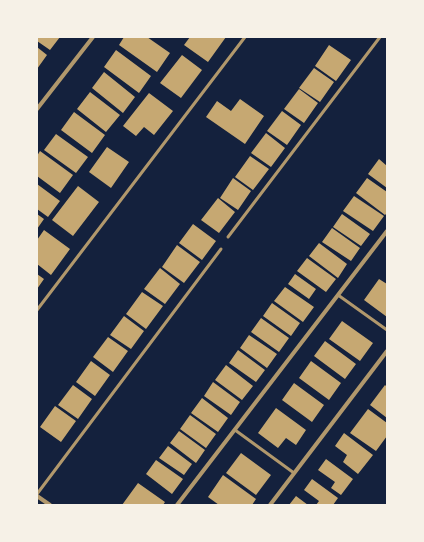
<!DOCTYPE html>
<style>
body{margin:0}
#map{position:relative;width:424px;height:542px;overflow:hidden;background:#14213d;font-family:Roboto,sans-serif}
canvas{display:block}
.frame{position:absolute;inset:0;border:38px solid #f6f1e7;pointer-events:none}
</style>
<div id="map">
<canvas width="424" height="542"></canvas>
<div class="frame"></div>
</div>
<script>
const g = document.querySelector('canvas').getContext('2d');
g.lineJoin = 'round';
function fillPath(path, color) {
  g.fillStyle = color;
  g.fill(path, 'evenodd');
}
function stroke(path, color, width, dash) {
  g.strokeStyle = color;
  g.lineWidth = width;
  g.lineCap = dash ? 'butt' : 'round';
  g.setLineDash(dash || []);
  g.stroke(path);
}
const building = new Path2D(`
 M37 37H60L50 50 37 41Z
 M124 37H147L170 53 157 72 119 45Z
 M190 37H226L208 62 184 45Z
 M329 45 351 60 336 81 315 66Z
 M37 47 47 55 37 69Z
 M116 50 151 76 139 93 104 67Z
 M182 55 202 70 181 98 160 83Z
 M314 68 334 82 320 102 299 88Z
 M104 72 135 97 123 113 92 88Z
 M299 89 318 103 304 123 284 109Z
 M90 92 120 115 106 132 77 109Z
 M149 93 173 111 154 135 144 127 136 136 123 126Z
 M240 99 264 116 245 144 206 117 217 101 231 111Z
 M282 111 301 125 287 145 267 131Z
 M74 112 105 135 92 153 61 130Z
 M266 133 285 148 271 167 251 153Z
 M56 134 88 157 76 173 44 150Z
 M107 147 129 162 111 188 89 172Z
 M40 151 73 175 60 193 37 176V156Z
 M250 156 269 169 253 190 235 177Z
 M379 159 387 166V188L368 174Z
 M233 178 251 191 238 210 220 198Z
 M367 178 387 192V213L385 215 356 193Z
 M37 184 60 201 48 217 37 209Z
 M78 186 99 202 73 236 52 220Z
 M354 196 384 216 373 231 343 211Z
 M218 198 235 212 219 233 201 220Z
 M37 214 44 219 37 229Z
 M342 214 370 234 361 246 333 227Z
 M193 224 216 241 202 260 179 243Z
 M332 228 360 248 351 261 322 242Z
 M44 230 70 249 51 275 37 264V240Z
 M319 243 347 264 338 278 309 256Z
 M177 245 200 262 184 283 162 267Z
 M307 258 336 279 326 292 297 271Z
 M160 268 180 284 165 304 144 289Z
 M37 274 44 279 37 289Z
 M295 274 316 289 309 299 288 284Z
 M379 279 387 284V317L364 300Z
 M285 287 314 307 303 322 274 301Z
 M142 292 163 306 146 329 126 314Z
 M272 303 300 323 291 336 263 316Z
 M124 316 144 331 131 349 110 335Z
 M261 318 289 338 279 352 251 332Z
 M342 321 373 343 360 361 329 339Z
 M249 335 277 354 267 368 240 348Z
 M108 337 128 351 113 372 93 357Z
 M325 341 356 364 345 379 314 356Z
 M238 350 265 370 256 382 229 363Z
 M91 361 110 375 95 396 76 382Z
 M311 361 341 383 329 400 299 378Z
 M226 365 253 386 242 400 215 380Z
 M213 382 240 402 231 415 204 396Z
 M294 383 324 405 312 422 282 400Z
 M73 385 92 399 78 419 58 405Z
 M385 385 387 387V418L370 405Z
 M202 398 228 418 218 432 191 413Z
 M55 406 76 421 61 442 40 427Z
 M276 408 306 430 296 445 286 438 278 448 258 433Z
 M368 409 387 423V436L376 451 350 433Z
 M190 415 216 434 206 448 180 429Z
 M179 431 205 450 196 463 170 443Z
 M344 433 373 455 358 474 343 462 347 455 335 446Z
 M168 446 192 464 184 475 159 458Z
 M241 453 271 475 256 495 226 473Z
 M326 459 353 479 341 495 331 488 335 482 318 470Z
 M156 460 183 479 172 494 146 474Z
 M223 475 256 499 252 505H219L208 497Z
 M312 479 338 498 333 505H316L319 501 304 490Z
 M138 483 165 502 163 505H122Z
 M296 496 308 505H289Z`);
const service = new Path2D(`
 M228 237 380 37
 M338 295 387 330
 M37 310 245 37
 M235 430 294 473
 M37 494 221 249`);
const minor = new Path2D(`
 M37 109 93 37
 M37 496 50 505
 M177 505 387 231
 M270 505 387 351`);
fillPath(building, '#c6a872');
stroke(service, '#b1986c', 3);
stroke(minor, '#b1986c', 4);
</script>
